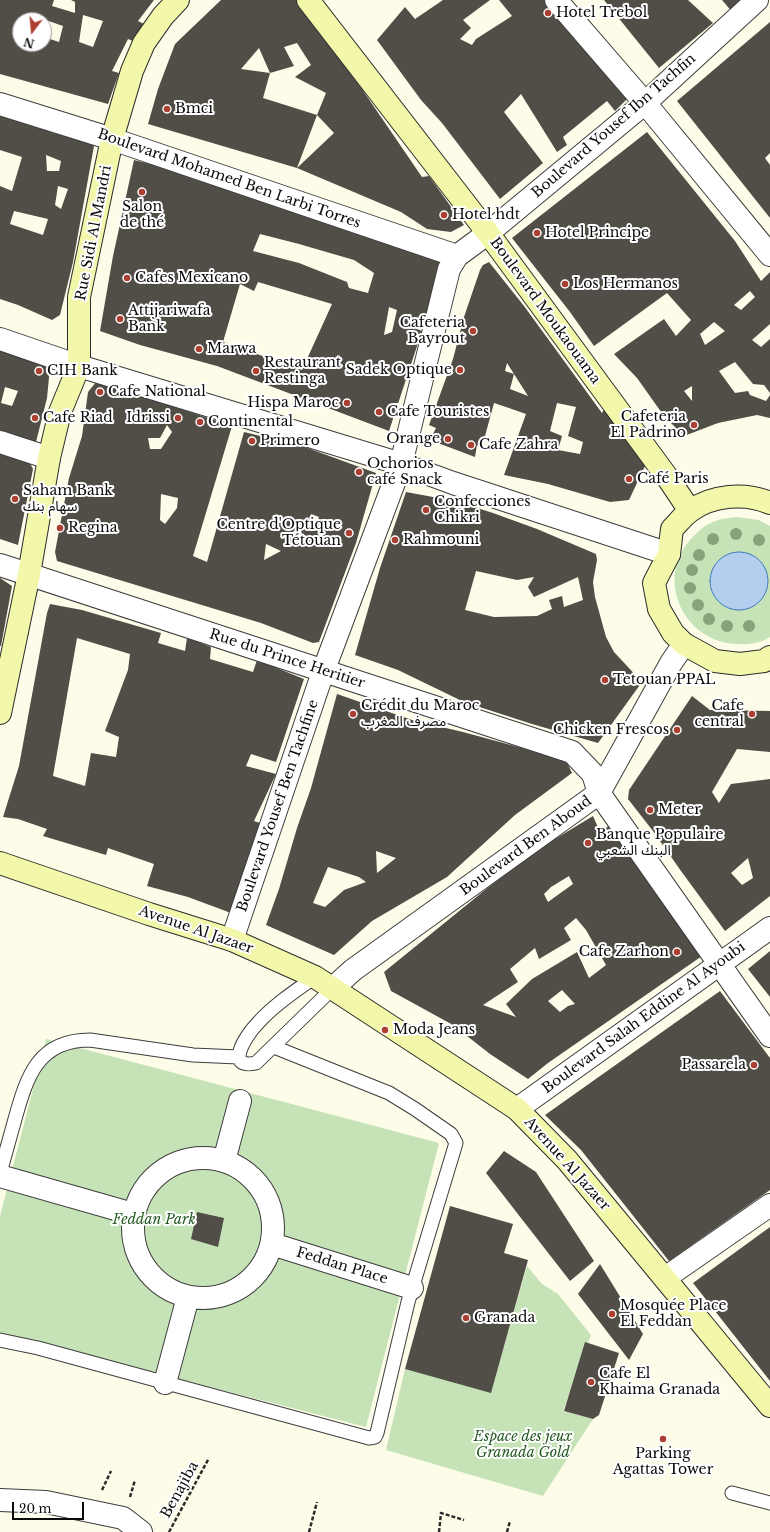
<!DOCTYPE html>
<meta charset="utf-8">
<style>
body{margin:0}
#map{position:relative;width:770px;height:1532px;overflow:hidden;background:#fdfce9;font-family:"Libre Baskerville",serif}
canvas{display:block}
.north{position:absolute;left:12px;top:12px;width:40px;height:40px;box-sizing:border-box;background:#fff;border:1px solid #9d9d9d;border-radius:50%;rotate:196deg;font-size:11px;font-weight:700;line-height:16px;text-align:center;color:#0a0a0a}
.north::after{content:'';display:block;margin:auto;width:14px;height:18px;background:#ab3f31;clip-path:polygon(50% 0,100% 100%,50% 72%,0 100%)}
.scale{position:absolute;left:12px;top:1502px;width:72px;height:18px;box-sizing:border-box;border:2px solid #0a0a0a;border-top:0;padding-left:5px;font-size:12px;line-height:14px;white-space:nowrap;color:#0a0a0a;-webkit-text-stroke:3px #fff;paint-order:stroke}
</style>
<div id="map">
<canvas width="770" height="1532"></canvas>
<div class="north">N</div>
<div class="scale">20 m</div>
</div>
<script>
const g = document.querySelector('canvas').getContext('2d');
g.lineJoin = 'round';
function fillPath(path, color) {
  g.fillStyle = color;
  g.fill(path, 'evenodd');
}
function stroke(path, color, width, dash) {
  g.strokeStyle = color;
  g.lineWidth = width;
  g.lineCap = dash ? 'butt' : 'round';
  g.setLineDash(dash || []);
  g.stroke(path);
}
function drawText(font, color, halo, rows, align = 'center') {
  g.font = font + ' "Libre Baskerville","Noto Sans Arabic",serif';
  g.lineWidth = 4;
  g.setLineDash([]);
  g.textBaseline = 'middle';
  g.strokeStyle = halo;
  g.fillStyle = color;
  for (const [text, x, y, turn = 0] of rows) {
    g.save();
    g.translate(x, y);
    g.rotate((+turn || 0) * Math.PI / 180);
    g.textAlign = isNaN(turn) ? turn : align;
    if (halo) g.strokeText(text, 0, 0);
    g.fillText(text, 0, 0);
    g.restore();
  }
}
const green = new Path2D(`
 M737 517 759 520 770 526V637C761 643 748 645 738 644 685 643 655 582 689 541 696 533 705 524 716 521 722 518 730 518 737 517ZM738 552 748 554 734 609C720 605 714 598 710 585L728 554Z
 M46 1039 439 1143 366 1427 0 1333V1216Z
 M527 1266 542 1284 558 1294 591 1335 563 1411 593 1419 543 1496 386 1450 405 1369 491 1392Z`);
const water = new Path2D(`
 M710 581a29 29 0 1 1 58 0a29 29 0 1 1-58 0Z`);
const building = new Path2D(`
 M0 0H54L52 6 75 13V2L71 0H154L138 21 146 25 133 41 128 39 112 71 119 73 108 104 0 74ZM83 15 103 21 93 47 79 42ZM40 18 63 26 59 42 44 37V44H20V20H39Z
 M221 0H297L340 57 422 177 429 176 464 225 451 232 427 229 401 212 297 168 334 133 317 115 297 168 148 124 158 89 175 44ZM297 43 311 65 295 77 326 93 317 115 263 98 270 73 294 66 284 47ZM259 48 270 73 241 69Z
 M443 0H490L463 20 471 28 460 39 472 45 476 39 512 16 499 0H547L582 42 627 99 615 111 607 101 563 137 567 145 557 152 521 94 504 112 543 163 500 199 442 123 421 100 377 40 405 7 415 19Z
 M604 0H688L713 23 659 68Z
 M722 0H746L733 13Z
 M770 22V153L765 158 770 165V218L677 101Z
 M0 112 53 133 82 139 94 146 73 262 60 315 52 320 18 305 0 299V186L12 191 22 157 0 150ZM46 155 61 161 59 171H47ZM58 186 68 189 61 209 55 205ZM14 211 48 219 43 235 10 224Z
 M647 132 735 241 761 281 770 272V324L752 340 761 347 770 339V393L764 385 753 384 735 362 719 371 735 393 748 391 750 395 766 401 770 395V418L757 415 718 423 684 436 664 416 637 378 614 354 664 319 676 336 691 320 667 293 594 346 570 312 512 238ZM750 291 755 297 741 310 734 305ZM714 322 725 331 705 345 700 334ZM692 386V401L684 391Z
 M134 160 184 172 447 261 425 321 415 318 412 327 422 331 389 431 217 366 140 345 100 331 113 256ZM260 234 299 244 354 260 374 273 368 293 349 288 347 282 299 263 253 251ZM258 282 332 304 302 370 223 342 240 284 254 291ZM389 307 397 310 392 332 384 335Z
 M489 262 524 306 602 413 607 405 645 466 629 500 610 502 548 484 504 475 526 414 506 407 494 403 482 447 477 445 475 457 430 440 436 428 429 425 453 359 464 317 480 270 483 265ZM507 363 514 374 505 371ZM514 374 528 396 510 389ZM557 403 576 407 568 436 583 442 580 454 558 450 562 436 550 431Z
 M0 346 50 367 47 398 36 442 0 430ZM5 387 18 391 12 406 1 403Z
 M97 381 232 426 193 556 207 562 244 432 302 446 376 473 356 543 319 642 313 643 261 623 57 561 55 552 69 478 82 436 88 392ZM167 425 172 432 161 449H150L148 438H160ZM161 494 178 498 177 508 165 524 160 520ZM311 514 319 517 314 531 308 527ZM266 544 281 551 264 560Z
 M0 450 29 461 33 469 18 545 0 539Z
 M406 492 455 501 493 513 537 529 596 554 597 560 593 582 595 597 606 637 614 652 642 682 598 743 532 724 464 702 398 670 355 655 380 568ZM476 571 517 580 534 577 528 587 534 597 578 577 583 600 564 607 562 596 549 600 552 609 537 616 494 617 465 610Z
 M0 578 12 586 1 646H0Z
 M50 604 82 610 161 633 158 643 185 651 187 638 211 647 210 659 253 672 257 660 304 679 276 762 251 754 246 766 276 774 254 821 263 824 231 913 188 897 147 886 154 864 108 848 106 855 43 836 47 829 18 819 3 817 19 766 47 613ZM77 638 130 654 128 670 105 731 119 737 116 757 91 753 85 786 53 776Z
 M337 694 412 720 463 732 566 760 572 773 515 815 447 877 372 921 334 955 266 925 279 889 297 828 311 788ZM376 851 396 858 377 873ZM328 867 359 877 366 882 344 890 325 907 313 903Z
 M692 696 710 710 770 711V752L737 749 712 792 719 803 731 784 770 779V896L725 931 681 871 653 831 628 799 629 790ZM748 858 753 878 742 885 731 873Z
 M593 816 600 832 614 822 702 956 548 1063 528 1079 490 1054 453 1025 391 991 384 972 527 856ZM569 876 573 884 548 902 544 894 551 887ZM576 918 586 930 606 965 589 978 577 952 532 979 506 1004 516 1017 483 1005 518 982 510 969 535 948 539 959 571 940 564 928ZM562 990 575 1004 568 1006 560 1012 548 1001Z
 M770 951V997L748 969Z
 M720 991 770 1058V1190L669 1261 581 1150 545 1115Z
 M504 1151 536 1172 594 1261 570 1281 486 1173Z
 M450 1206 513 1224 504 1253 528 1260 491 1393 405 1369Z
 M197 1212 224 1218 218 1247 191 1239Z
 M770 1227V1381L693 1283Z
 M600 1264 643 1334 629 1360 578 1294Z
 M585 1342 619 1353 599 1415 593 1419 564 1411Z`);
const path = new Path2D(`
 M102 1490 111 1471
 M130 1497 135 1480
 M169 1532 209 1458
 M309 1532 317 1502
 M439 1532 441 1513 464 1520
 M507 1532 510 1521`);
const lane = new Path2D(`
 M315 977C295 991 273 1006 257 1024 247 1034 223 1070 256 1063L332 989
 M0 1173C5 1155 10 1137 15 1119 27 1076 38 1040 90 1040L193 1055 238 1057
 M0 1340 38 1348 369 1438 375 1437 377 1433 408 1302 456 1143 451 1134 415 1109 389 1093 274 1047
 M732 1493 770 1503`);
const street = new Path2D(`
 M556 0 645 103 770 255
 M0 104 112 139 457 256
 M0 339 79 366 401 464 453 483 669 554
 M0 442 49 458
 M0 565 572 752 593 774 599 793 770 1036
 M232 940 323 672 401 464 449 269 457 256 488 233 645 103 757 0
 M332 989 353 970 599 793 671 663 684 644
 M517 1109 770 928
 M133 1228a70 70 0 1 1 140 0a70 70 0 1 1-140 0Z
 M224 1161 240 1101
 M0 1176 133 1214
 M272 1244 412 1288
 M665 1278 770 1205
 M165 1383 188 1297
 M0 1500 46 1502 123 1518 141 1532`);
const secondary = new Path2D(`
 M308 0 488 233 670 481 690 511
 M770 503C745 492 712 495 690 511 683 516 678 523 672 529L669 554 654 583 659 609 673 633 684 644 715 661 740 664 764 661 770 657
 M0 713 29 574 49 458 60 412 79 366V297L112 139 132 71 144 43 163 16 178 0
 M0 863 149 914 232 940 315 977 517 1109 567 1160 770 1406`);
const trees = [
 [736,534],
 [713,539],
 [759,540],
 [699,555],
 [692,570],
 [690,588],
 [698,605],
 [709,619],
 [727,626],
 [749,626]
];
const markers = [
 [548,13,4,"#ab3f31"],
 [167,109,4,"#ab3f31"],
 [142,192,4,"#ab3f31"],
 [444,215,4,"#ab3f31"],
 [537,233,4,"#ab3f31"],
 [127,278,4,"#ab3f31"],
 [565,284,4,"#ab3f31"],
 [120,319,4,"#ab3f31"],
 [473,331,4,"#ab3f31"],
 [199,349,4,"#ab3f31"],
 [460,370,4,"#ab3f31"],
 [39,371,4,"#ab3f31"],
 [256,371,4,"#ab3f31"],
 [100,392,4,"#ab3f31"],
 [347,403,4,"#ab3f31"],
 [379,412,4,"#ab3f31"],
 [35,418,4,"#ab3f31"],
 [178,418,4,"#ab3f31"],
 [200,422,4,"#ab3f31"],
 [694,425,4,"#ab3f31"],
 [448,439,4,"#ab3f31"],
 [252,441,4,"#ab3f31"],
 [471,445,4,"#ab3f31"],
 [359,472,4,"#ab3f31"],
 [629,479,4,"#ab3f31"],
 [15,499,4,"#ab3f31"],
 [426,510,4,"#ab3f31"],
 [60,528,4,"#ab3f31"],
 [349,533,4,"#ab3f31"],
 [395,540,4,"#ab3f31"],
 [605,680,4,"#ab3f31"],
 [353,714,4,"#ab3f31"],
 [752,714,4,"#ab3f31"],
 [677,730,4,"#ab3f31"],
 [650,810,4,"#ab3f31"],
 [588,843,4,"#ab3f31"],
 [677,952,4,"#ab3f31"],
 [385,1030,4,"#ab3f31"],
 [754,1065,4,"#ab3f31"],
 [612,1314,4,"#ab3f31"],
 [466,1318,4,"#ab3f31"],
 [591,1382,4,"#ab3f31"],
 [663,1439,4,"#ab3f31"]
];
const poiNames = [
 ["Hotel Trebol",556,13],
 ["Bmci",175,109],
 ["Salon",142,207,"center"],
 ["de thé",142,223,"center"],
 ["Hotel hdt",452,215],
 ["Hotel Principe",545,233],
 ["Cafes Mexicano",135,278],
 ["Los Hermanos",573,284],
 ["Attijariwafa",128,311],
 ["Bank",128,327],
 ["Cafeteria",465,323,"right"],
 ["Bayrout",465,339,"right"],
 ["Marwa",207,349],
 ["Restaurant",264,363],
 ["Restinga",264,379],
 ["Sadek Optique",452,370,"right"],
 ["CIH Bank",47,371],
 ["Cafe National",108,392],
 ["Hispa Maroc",339,403,"right"],
 ["Cafe Touristes",387,412],
 ["Cafeteria",686,417,"right"],
 ["El Padrino",686,433,"right"],
 ["Cafe Riad",43,418],
 ["Idrissi",170,418,"right"],
 ["Continental",208,422],
 ["Orange",440,439,"right"],
 ["Primero",260,441],
 ["Cafe Zahra",479,445],
 ["Ochorios",367,464],
 ["café Snack",367,480],
 ["Café Paris",637,479],
 ["Saham Bank",23,491],
 ["سهام بنك",23,507],
 ["Confecciones",434,502],
 ["Chikri",434,518],
 ["Centre d'Optique",341,525,"right"],
 ["Tétouan",341,541,"right"],
 ["Regina",68,528],
 ["Rahmouni",403,540],
 ["Tetouan PPAL",613,680],
 ["Crédit du Maroc",361,706],
 ["مصرف المغرب",361,722],
 ["Cafe",744,706,"right"],
 ["central",744,722,"right"],
 ["Chicken Frescos",669,730,"right"],
 ["Meter",658,810],
 ["Banque Populaire",596,835],
 ["البنك الشعبي",596,851],
 ["Cafe Zarhon",669,952,"right"],
 ["Moda Jeans",393,1030],
 ["Passarela",746,1065,"right"],
 ["Mosquée Place",620,1306],
 ["El Feddan",620,1322],
 ["Granada",474,1318],
 ["Cafe El",599,1374],
 ["Khaima Granada",599,1390],
 ["Parking",663,1454,"center"],
 ["Agattas Tower",663,1470,"center"]
];
const streetNames = [
 ["Boulevard Yousef Ibn Tachfin",614,126,-41],
 ["Boulevard Mohamed Ben Larbi Torres",229,179,19],
 ["Rue Sidi Al Mandri",94,233,-79],
 ["Boulevard Moukaouama",545,311,54],
 ["Rue du Prince Heritier",287,659,18],
 ["Boulevard Yousef Ben Tachfine",278,806,-71],
 ["Boulevard Ben Aboud",526,846,-36],
 ["Avenue Al Jazaer",196,930,19],
 ["Boulevard Salah Eddine Al Ayoubi",644,1018,-36],
 ["Avenue Al Jazaer",567,1164,48],
 ["Feddan Place",342,1266,17],
 ["Benajiba",180,1490,-61]
];
const parkNames = [
 ["Feddan Park",154,1220],
 ["Espace des jeux",523,1437],
 ["Granada Gold",523,1453]
];
fillPath(green, '#c6e3b7');
fillPath(water, '#b3ceef');
stroke(water, '#4178bf', 1);
fillPath(building, '#514d47');
stroke(lane, '#3d3d3d', 15);
stroke(street, '#3d3d3d', 24);
stroke(secondary, '#2c2c2c', 24);
stroke(path, '#2c2c2c', 2.5, [4, 2]);
stroke(lane, '#fff', 13);
stroke(street, '#fff', 22);
stroke(secondary, '#f2f7aa', 22);
g.fillStyle = '#86a37c';
for (const [x, y] of trees) {
  g.beginPath();
  g.arc(x, y, 6, 0, 2 * Math.PI);
  g.fill();
}
for (const [x, y, r, color] of markers) {
  const dot = new Path2D();
  dot.arc(x, y, r, 0, 2 * Math.PI);
  g.fillStyle = color;
  g.fill(dot);
  stroke(dot, '#fff', 1.5);
}
drawText('14px', '#0a0a0a', '#fff', poiNames, 'left');
drawText('14px', '#0a0a0a', '#fff', streetNames);
drawText('italic 14px', '#245a22', '#fff', parkNames);
</script>
